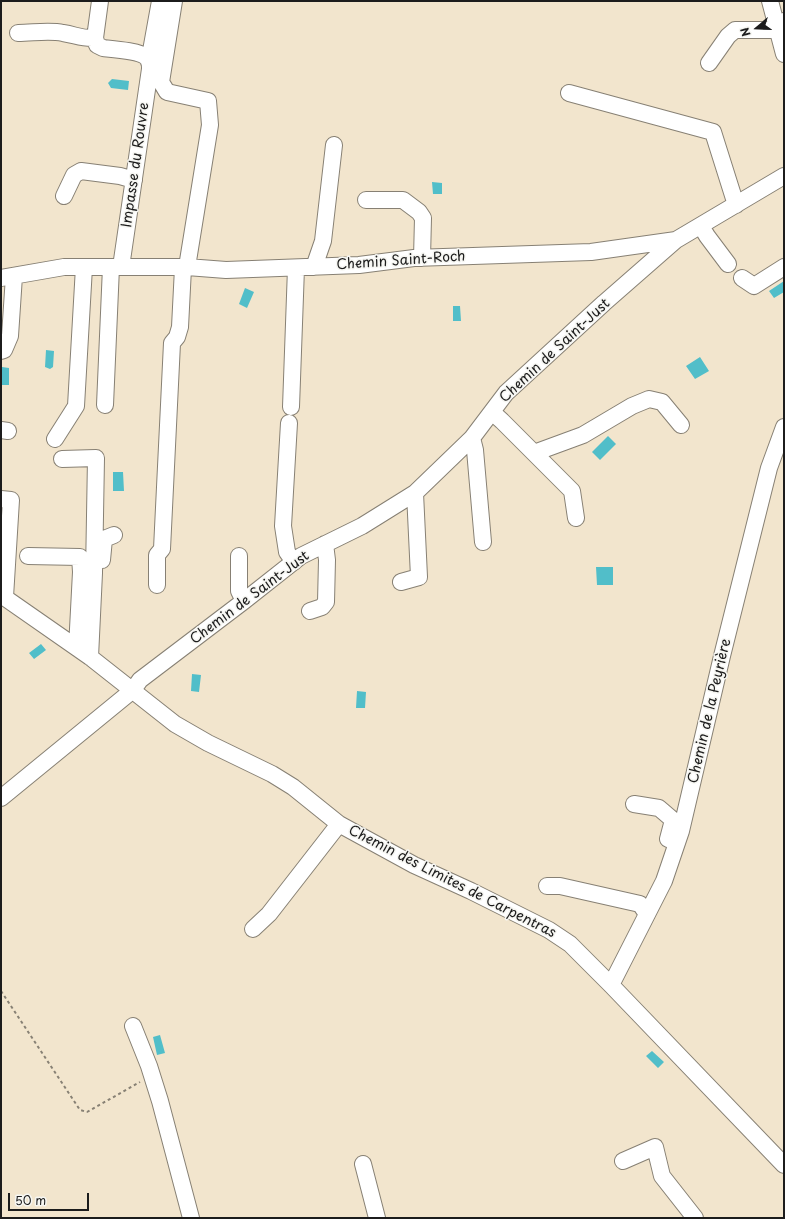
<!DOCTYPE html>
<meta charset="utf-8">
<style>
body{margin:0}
#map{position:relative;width:785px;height:1219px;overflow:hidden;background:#f2e5cd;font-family:"Playpen Sans",sans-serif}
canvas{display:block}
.frame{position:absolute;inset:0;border:2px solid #1c1c1c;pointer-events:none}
.north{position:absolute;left:737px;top:8px;width:40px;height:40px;-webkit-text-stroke:3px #f6f6f2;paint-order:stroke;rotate:251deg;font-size:11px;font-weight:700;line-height:16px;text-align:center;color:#1c1c1c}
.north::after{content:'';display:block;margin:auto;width:14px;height:18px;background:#1c1c1c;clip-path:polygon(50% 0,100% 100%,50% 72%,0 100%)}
.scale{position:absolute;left:8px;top:1193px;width:81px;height:18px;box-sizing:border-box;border:2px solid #1c1c1c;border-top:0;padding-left:5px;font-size:12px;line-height:14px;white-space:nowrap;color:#1c1c1c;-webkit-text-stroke:3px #f6f6f2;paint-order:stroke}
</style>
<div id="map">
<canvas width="785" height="1219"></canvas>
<div class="frame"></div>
<div class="north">N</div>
<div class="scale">50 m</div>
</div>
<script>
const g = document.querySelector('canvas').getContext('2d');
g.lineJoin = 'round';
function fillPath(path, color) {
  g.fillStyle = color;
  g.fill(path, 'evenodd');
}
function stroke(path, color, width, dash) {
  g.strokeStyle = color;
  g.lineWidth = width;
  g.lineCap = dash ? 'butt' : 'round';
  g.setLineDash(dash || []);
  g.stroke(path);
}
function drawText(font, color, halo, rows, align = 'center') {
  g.font = font + ' "Playpen Sans",sans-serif';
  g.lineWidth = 3;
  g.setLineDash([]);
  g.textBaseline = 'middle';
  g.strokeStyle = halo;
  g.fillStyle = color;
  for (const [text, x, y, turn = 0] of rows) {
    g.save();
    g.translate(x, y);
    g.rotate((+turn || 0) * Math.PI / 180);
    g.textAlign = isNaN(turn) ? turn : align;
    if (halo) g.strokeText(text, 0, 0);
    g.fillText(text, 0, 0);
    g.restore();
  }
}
const water = new Path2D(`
 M112 79 129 81 128 90 111 88 108 83Z
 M432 182 442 183V194H433Z
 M784 281V292L774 298 769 291Z
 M245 288 254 292 247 308 239 304Z
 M453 306H460L461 321H453Z
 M46 350 54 351 53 367 50 369 45 367Z
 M700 357 709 371 695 379 686 366Z
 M2 367 9 368V385H2Z
 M608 436 616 444 600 460 592 452Z
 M113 472H123L124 491H113Z
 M596 567H613V585H597Z
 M41 644 46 650 34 659 29 653Z
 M192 674 201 675 199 692 191 691Z
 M357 691 366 692 365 708H356Z
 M160 1035 165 1053 157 1055 153 1037Z
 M652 1051 664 1062 658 1068 646 1056Z`);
const path = new Path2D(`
 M1 991 80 1110 87 1112 140 1082`);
const minor = new Path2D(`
 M100 1 95 38 97 45 103 48C112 49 140 51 146 57 150 60 150 65 150 69L121 267
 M174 1 161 82 167 92 208 101 210 125 187 267
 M770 1 784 54
 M18 33C33 33 49 30 63 33 76 35 82 39 95 38
 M149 62 160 1
 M709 63 728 36 735 30H777L784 21
 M569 93 713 132 736 205
 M64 196 74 175 81 171 120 176 134 180
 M366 200H403L419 212 423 218 422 258
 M701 226 707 236 728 264
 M314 267 323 241 334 145
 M1 278 64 267H187L226 270 359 265 414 258 591 252 676 240 784 176
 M742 278 754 286 784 267
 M1 351 4 350 10 336 14 276
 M105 405 111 267
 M291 407 296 268
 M492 412 502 421 572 491 576 518
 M289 423 283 526 287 552 294 562
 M1 430 8 431
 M472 438 475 450 483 542
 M55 439 76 406 84 267
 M534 453 583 435 632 406 649 399 662 402 681 425
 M62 459 96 458 94 573 90 657
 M1 499 11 500 5 597
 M28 556 80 557 81 572 77 648
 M239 556V591L244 601
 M102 560 104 539 114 535
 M401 582 419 577 415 493
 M157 585V555L162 549 172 343 177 337 180 327 183 268
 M1 595 90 657 175 724 208 743 272 774 293 787 339 824 414 865 471 891 549 930 570 944 611 985 784 1165
 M310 611 322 607 326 602 327 560 325 544
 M1 798 133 690 140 680 244 601 301 556 362 526 415 493 472 438 506 393 604 303 676 240
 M634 804 659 808 673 820 668 839
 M547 886H560L640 904 647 914
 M253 929 269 914 339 824
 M611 985 664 881 681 831 722 656 769 468 784 427
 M133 1026 149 1066 160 1101 191 1218
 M623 1161 655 1147 662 1176 695 1218
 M363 1164 377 1218`);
const streetNames = [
 ["Impasse du Rouvre",136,165,-82],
 ["Chemin Saint-Roch",401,261,-4],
 ["Chemin de Saint-Just",555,351,-43],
 ["Chemin de Saint-Just",250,598,-37],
 ["Chemin de la Peyrière",710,711,-77],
 ["Chemin des Limites de Carpentras",452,882,27]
];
fillPath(water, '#51bec9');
stroke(minor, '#878074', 18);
stroke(path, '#878074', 2, [3, 3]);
stroke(minor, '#fff', 16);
drawText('14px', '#1c1c1c', '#f6f6f2', streetNames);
</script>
